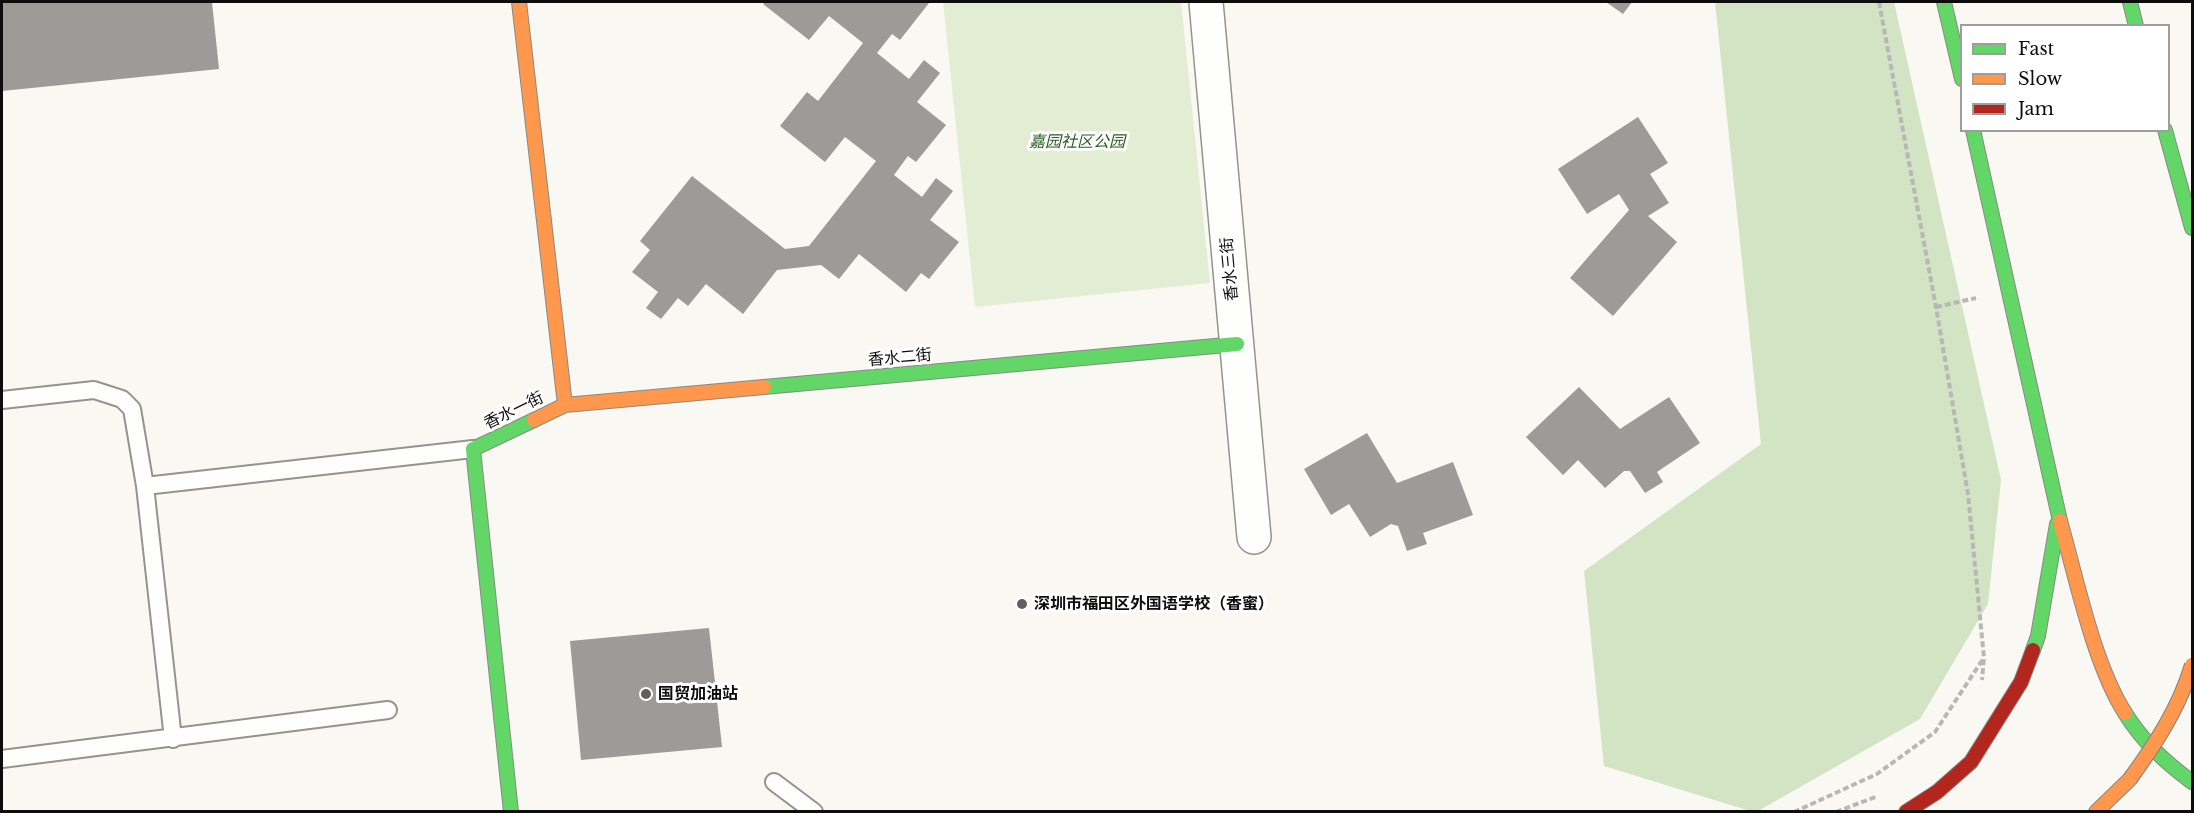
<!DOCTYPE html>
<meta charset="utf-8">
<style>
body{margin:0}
#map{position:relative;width:2194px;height:813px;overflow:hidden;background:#faf8f2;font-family:"Libre Baskerville",serif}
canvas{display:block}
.frame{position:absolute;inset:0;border:3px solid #0d0d0d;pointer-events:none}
.legend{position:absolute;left:1960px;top:24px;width:210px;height:108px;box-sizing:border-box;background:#fff;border:2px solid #9e9e9e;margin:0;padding:8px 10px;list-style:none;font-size:18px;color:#0d0d0d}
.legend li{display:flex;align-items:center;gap:12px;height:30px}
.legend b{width:30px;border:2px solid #9e9e9e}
</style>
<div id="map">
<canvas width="2194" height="813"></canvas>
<div class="frame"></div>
<ul class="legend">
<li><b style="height:8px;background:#63d668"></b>Fast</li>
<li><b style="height:8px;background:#ff974d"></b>Slow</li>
<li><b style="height:8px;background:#b3261e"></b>Jam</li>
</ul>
</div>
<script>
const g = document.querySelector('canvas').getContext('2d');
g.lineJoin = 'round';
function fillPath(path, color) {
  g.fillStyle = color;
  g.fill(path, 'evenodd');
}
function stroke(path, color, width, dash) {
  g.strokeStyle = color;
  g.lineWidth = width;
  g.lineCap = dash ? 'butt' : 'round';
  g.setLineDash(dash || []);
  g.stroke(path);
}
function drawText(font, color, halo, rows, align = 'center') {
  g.font = font + ' "Libre Baskerville","Noto Sans SC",serif';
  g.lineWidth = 6;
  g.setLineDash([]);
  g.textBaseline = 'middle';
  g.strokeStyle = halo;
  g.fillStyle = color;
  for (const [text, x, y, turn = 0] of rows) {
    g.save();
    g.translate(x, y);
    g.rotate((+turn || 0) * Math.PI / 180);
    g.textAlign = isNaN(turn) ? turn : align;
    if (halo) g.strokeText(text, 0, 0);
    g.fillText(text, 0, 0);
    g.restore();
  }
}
const green = new Path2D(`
 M943 2H1181L1210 283 975 307Z`);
const forest = new Path2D(`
 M1715 2H1894L2001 480 1988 604 1920 719 1758 811H1750L1604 766 1584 571 1761 444Z`);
const building = new Path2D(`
 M2 2H212L219 69 2 91Z
 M765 2H927L929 3 900 40 892 34 877 53 909 79 924 60 940 73 917 102 946 125 916 162 908 156 894 175 922 197 936 178 953 191 930 220 959 242 929 279 921 273 906 292 859 254 839 279 821 265 777 270 743 314 706 284 688 306 678 298 661 319 646 308 658 292 632 272 650 250 640 241 692 176 785 249 809 246 876 161 845 137 825 162 780 126 807 92 818 101 863 43 829 16 809 40 763 4Z
 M1606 2H1632L1623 14Z
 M1638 117 1668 163 1650 174 1669 203 1648 216 1677 242 1613 316 1570 278 1629 210 1619 194 1587 214 1558 169Z
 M1579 387 1620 429 1669 397 1700 443 1657 472 1663 482 1645 493 1630 471H1624L1605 488 1578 460 1563 475 1526 437Z
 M1367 433 1397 483 1453 462 1473 515 1423 533 1427 544 1407 551 1398 526 1391 524 1370 537 1349 504 1331 515 1304 469Z
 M709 628 722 747 581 760 570 641Z`);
const path = new Path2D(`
 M1879 2 1936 307 1968 494 1984 658 1982 680
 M1936 307 1976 298
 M1794 812 1877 774 1935 732 1983 659
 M1836 812 1878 796`);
const lane = new Path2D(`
 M2 400 94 390 122 399 132 409 145 486
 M173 739 145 486 473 449
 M2 759 388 710
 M774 782 814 812`);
const street = new Path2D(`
 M1206 2 1254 537`);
const fast = new Path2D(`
 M1944 2 1962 79
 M2130 2 2136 26
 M1973 130 2060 521
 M2165 130 2192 228
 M764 387 1237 344
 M2033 650 2038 636 2057 524
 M2125 713C2143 742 2165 762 2192 782
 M511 812 473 449 534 420`);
const slow = new Path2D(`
 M519 2 565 405 534 420
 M565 405 764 387
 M2060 521C2077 580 2093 662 2125 713
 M2096 812 2130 779`);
const jam = new Path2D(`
 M1906 812 1937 792 1971 762 2021 682 2033 650`);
const slowBridge = new Path2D(`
 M2130 779C2156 743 2179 708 2192 665`);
const markers = [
 [1022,604,6,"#605f5d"],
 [646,694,6,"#605f5d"]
];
const parkNames = [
 ["嘉园社区公园",1077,142]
];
const streetNames = [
 ["香水三街",1230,269,-95],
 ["香水二街",900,358,-5],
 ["香水一街",514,411,-26]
];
const poiNames = [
 ["深圳市福田区外国语学校（香蜜）",1034,604],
 ["国贸加油站",658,694]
];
fillPath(green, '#e2edd4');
fillPath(forest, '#d2e4c3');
fillPath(building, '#9d9b97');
stroke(lane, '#949390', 20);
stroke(street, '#949390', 36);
stroke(fast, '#8a8987', 16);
stroke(slow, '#8a8987', 16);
stroke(jam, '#8a8987', 16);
stroke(path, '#b8b7b6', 4, [6, 3]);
stroke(lane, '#fefefd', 16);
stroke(street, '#fefefd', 33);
stroke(fast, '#63d668', 14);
stroke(slow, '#ff974d', 14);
stroke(jam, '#b3261e', 14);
stroke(slowBridge, '#81807d', 16, []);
stroke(slowBridge, '#ff974d', 14);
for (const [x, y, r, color] of markers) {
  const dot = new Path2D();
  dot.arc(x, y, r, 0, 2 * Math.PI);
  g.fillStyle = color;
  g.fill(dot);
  stroke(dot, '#fff', 2);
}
drawText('italic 16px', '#2c5e24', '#fff', parkNames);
drawText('16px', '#0d0d0d', '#fff', streetNames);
drawText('bold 16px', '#0d0d0d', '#fff', poiNames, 'left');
</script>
